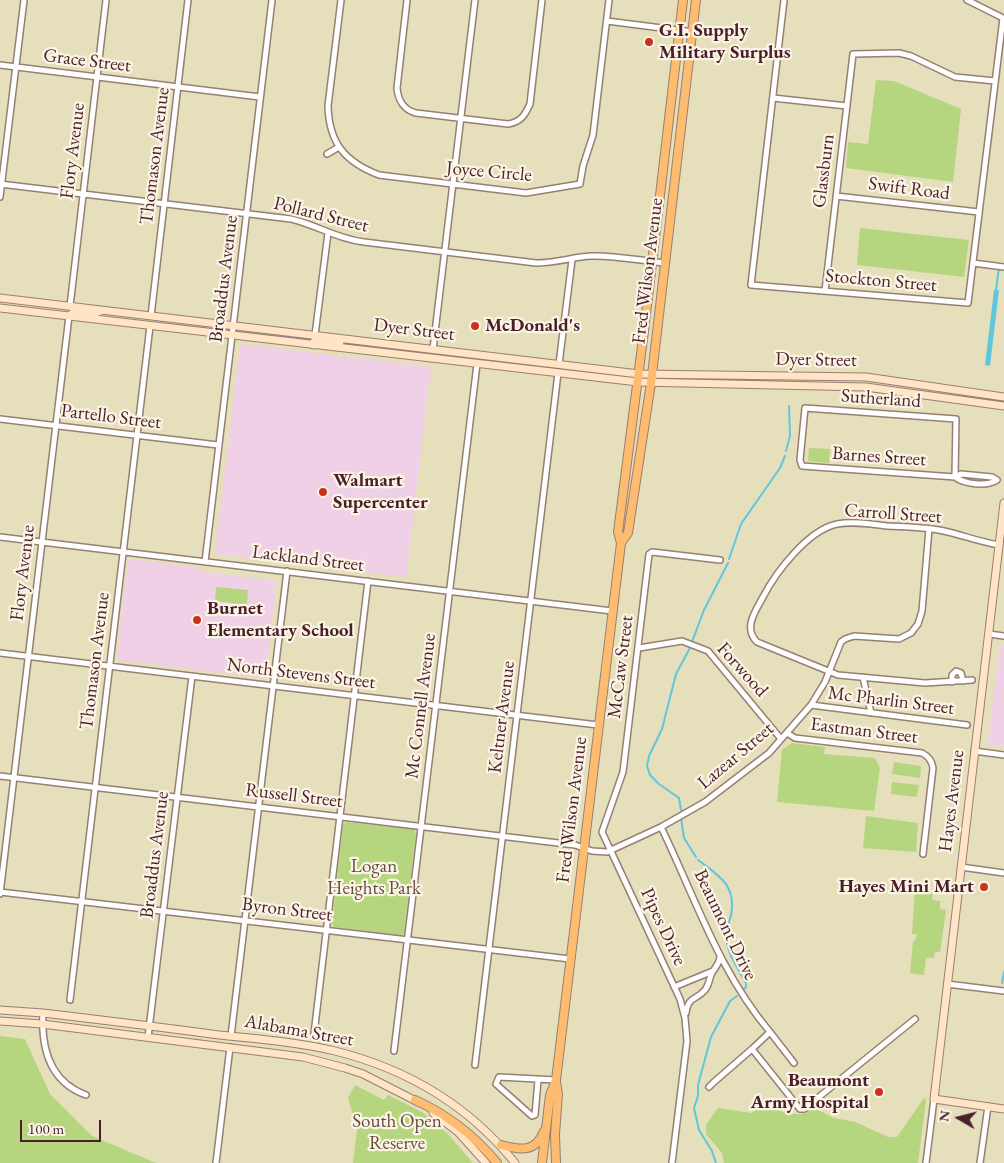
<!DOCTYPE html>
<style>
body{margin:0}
#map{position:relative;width:1004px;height:1163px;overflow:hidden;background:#e6dfbb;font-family:"EB Garamond",serif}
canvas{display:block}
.north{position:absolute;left:934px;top:1093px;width:50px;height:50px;-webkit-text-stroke:4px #fcf5e5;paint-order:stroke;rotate:278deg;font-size:14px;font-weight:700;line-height:20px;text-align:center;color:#4a1f2b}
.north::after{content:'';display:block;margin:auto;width:18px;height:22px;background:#4a1f2b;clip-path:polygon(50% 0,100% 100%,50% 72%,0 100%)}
.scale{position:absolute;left:20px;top:1120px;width:81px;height:22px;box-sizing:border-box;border:2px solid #4a1f2b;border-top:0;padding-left:6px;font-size:15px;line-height:18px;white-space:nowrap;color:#4a1f2b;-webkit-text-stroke:4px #fcf5e5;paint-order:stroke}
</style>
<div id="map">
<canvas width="1004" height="1163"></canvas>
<div class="north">N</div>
<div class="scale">100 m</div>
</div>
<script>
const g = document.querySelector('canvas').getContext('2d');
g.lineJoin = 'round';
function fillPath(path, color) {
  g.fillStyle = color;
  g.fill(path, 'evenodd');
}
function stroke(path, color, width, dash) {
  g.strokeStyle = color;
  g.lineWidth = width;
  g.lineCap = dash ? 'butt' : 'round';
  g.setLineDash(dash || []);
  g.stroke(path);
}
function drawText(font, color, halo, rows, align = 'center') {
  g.font = font + ' "EB Garamond",serif';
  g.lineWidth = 4.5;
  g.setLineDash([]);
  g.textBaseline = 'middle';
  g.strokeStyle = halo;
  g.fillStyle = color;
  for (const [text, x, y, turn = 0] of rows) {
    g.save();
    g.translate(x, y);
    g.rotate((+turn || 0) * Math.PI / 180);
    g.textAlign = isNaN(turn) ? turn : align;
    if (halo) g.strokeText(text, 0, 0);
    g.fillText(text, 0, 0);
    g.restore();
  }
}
const built = new Path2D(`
 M240 344 431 367 406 577 215 554Z
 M130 559 200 568 203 572 277 581 265 678 117 660 128 561Z
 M1000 645H1004V747L988 745Z`);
const green = new Path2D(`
 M876 80 894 81 961 109 953 182 846 168 848 142 868 144Z
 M860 228 969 240 964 277 857 265Z
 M809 448 830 449 829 463 808 461Z
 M216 587 248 590 247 605 215 601Z
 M792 743 825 747 824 754 875 758 880 768 874 811 777 802 782 750Z
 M894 762 921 766 920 778 892 774Z
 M892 782 919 785 917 797 891 794Z
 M866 816 918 823 916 852 863 848Z
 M346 822 414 829 416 833 404 934 402 936 334 927 332 924 343 824Z
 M919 886H924L925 891 933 892 932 900 940 901V909L946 910 940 952H935L934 958H926L924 975 910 973 913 941H915L917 934H912L915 889Z
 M0 1036 25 1039 50 1094 92 1136 156 1163H0Z
 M355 1085 384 1100 388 1095 422 1112 448 1134 473 1163H353L357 1129 348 1098Z
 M924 1098 926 1100 918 1163H724L722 1153 706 1134V1125L718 1108 751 1113 761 1107H770L789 1114H801L814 1108 834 1118 855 1122 888 1137H897Z`);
const water = new Path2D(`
 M994 290H999L990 366 985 365Z`);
const stream = new Path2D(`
 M996 290 999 267
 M786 451 790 436 789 406
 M729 559 741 524 780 468 785 456
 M692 642 704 610 728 563
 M681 810 679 798 659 784 650 775 647 766 649 756 662 729 676 674 691 646
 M681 818 684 838 696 857
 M698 860C718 875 737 885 731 915 730 922 725 929 726 937 727 953 738 969 746 983V987L743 990
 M1002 983 1004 972
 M716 1163 712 1151 699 1130 694 1108 698 1096V1085L711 1037 730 1001 737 996`);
const street = new Path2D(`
 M341 0 328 106C329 143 345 162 379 175L526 193 580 184 583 166 593 135 609 0
 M407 0 397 88C398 100 404 110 416 113L508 124C521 122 525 115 530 104L542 0
 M784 0 751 285 968 303 1003 18 967 0
 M607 21 693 32
 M0 65 260 97
 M773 98 847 106
 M327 154 339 147
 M0 184 291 219C317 225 337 239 364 242L536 263C557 263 572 257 591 256 615 255 641 261 665 263
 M836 196 979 212
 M0 197 24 0
 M973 263 1004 267
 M825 291 853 54 899 53 911 56 955 77 995 81
 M70 306 106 0
 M151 316 188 0
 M315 335 328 233
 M433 349 475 0
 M559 364 572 260
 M805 408 956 419 955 477 802 466 800 460Z
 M0 419 218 445
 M961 474 992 477 997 480C987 487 964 484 955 477Z
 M0 537 612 611
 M205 562 272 0
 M989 634 1004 636
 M639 648 682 641 708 651 781 739
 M0 653 598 725
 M863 677 871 713
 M972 680 925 683 838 675 757 642C743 628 755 612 763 597 776 572 808 530 837 524 853 521 871 524 887 526 906 527 925 527 944 531 962 535 980 542 999 545
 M952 682V675L956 671 961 673 963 681
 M811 705 967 725
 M787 733 795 738 922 753C928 756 932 761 933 768L923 854
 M974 751 1004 755
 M0 776 575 845 592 851 607 852 661 827 705 802 769 753 811 705 825 682 841 642 845 639 854 636 899 639 911 633 918 624 922 611 929 529
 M661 827C695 897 719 972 770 1032L752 1049 714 1082 709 1087
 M961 867 1004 873
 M0 892 570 959
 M0 894 69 316
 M947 984 1004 991
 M674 987 713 971
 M70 1000 150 326
 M43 1013C41 1049 50 1082 86 1095
 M686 1013C688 996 697 1000 705 990 709 985 709 980 711 975 714 968 719 965 720 957
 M770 1032 794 1063
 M314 1034 368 581
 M231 1036 287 571
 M148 1037 192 676
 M752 1049 800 1109H804L915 1019
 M394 1051 477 364
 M475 1065 558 373
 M538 1080 535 1115 532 1116 496 1084 499 1077 556 1080
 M216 1163 230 1047
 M672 1163 687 1041 685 1018 680 999 602 832 623 772 649 554 652 552 720 560
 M926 1163 934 1099
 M980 1163 988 1106`);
const secondary = new Path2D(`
 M0 298 639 374 866 377 1004 397
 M0 308 638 382 866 387 1004 406
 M69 316C77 307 91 317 101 311
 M313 345 314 342 318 340 340 342
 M1004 503 934 1099 1004 1109
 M0 1010 43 1013C102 1020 160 1027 219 1035 258 1039 298 1042 335 1051 407 1069 469 1106 515 1163
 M0 1021 42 1024 303 1057 345 1068 363 1074 418 1102
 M433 1113 458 1132 486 1163`);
const primary = new Path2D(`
 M621 543 618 532 644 331 683 0
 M415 1100C448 1115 474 1135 497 1163
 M501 1145C520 1150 536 1153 544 1131
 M542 1163 550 1095 556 1080 621 543 628 533 651 383 696 0
 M556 1163 555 1135 558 1094 556 1082`);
const markers = [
 [649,42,5,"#c8321e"],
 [475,326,5,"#c8321e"],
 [323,492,5,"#c8321e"],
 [197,620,5,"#c8321e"],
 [984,887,5,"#c8321e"],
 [879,1092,5,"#c8321e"]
];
const poiNames = [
 ["G.I. Supply",659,31],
 ["Military Surplus",659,53],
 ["McDonald's",485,326],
 ["Walmart",333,481],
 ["Supercenter",333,503],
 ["Burnet",207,609],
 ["Elementary School",207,631],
 ["Hayes Mini Mart",974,887,"right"],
 ["Beaumont",869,1081,"right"],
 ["Army Hospital",869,1103,"right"]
];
const streetNames = [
 ["Grace Street",87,61,7],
 ["Flory Avenue",73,151,-83],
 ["Thomason Avenue",155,156,-83],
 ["Glassburn",824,171,-83],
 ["Joyce Circle",489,172,5],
 ["Swift Road",909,189,7],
 ["Pollard Street",321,215,14],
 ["Fred Wilson Avenue",648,271,-83],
 ["Broaddus Avenue",224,279,-83],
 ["Stockton Street",881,281,5],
 ["Dyer Street",414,330,7],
 ["Dyer Street",816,360,1],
 ["Sutherland",881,399,4],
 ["Partello Street",111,417,7],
 ["Barnes Street",879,457,4],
 ["Carroll Street",893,514,4],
 ["Lackland Street",308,559,7],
 ["Flory Avenue",23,573,-83],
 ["Thomason Avenue",95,661,-83],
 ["McCaw Street",621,667,-83],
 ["Forwood",742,670,48],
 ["North Stevens Street",301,674,7],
 ["Mc Pharlin Street",891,701,7],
 ["Mc Connell Avenue",421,706,-83],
 ["Keltner Avenue",502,717,-83],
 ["Eastman Street",864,731,7],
 ["Lazear Street",736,756,-40],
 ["Russell Street",294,796,7],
 ["Hayes Avenue",952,801,-83],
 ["Fred Wilson Avenue",572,810,-83],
 ["Broaddus Avenue",155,855,-83],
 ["Byron Street",287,910,7],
 ["Beaumont Drive",725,925,64],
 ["Pipes Drive",663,927,65],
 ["Alabama Street",299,1031,10]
];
const parkNames = [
 ["Logan",374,867],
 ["Heights Park",374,889],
 ["South Open",397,1122],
 ["Reserve",397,1144]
];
fillPath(built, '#efd0e6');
fillPath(green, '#b5d67e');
fillPath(water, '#60c6dd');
stroke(stream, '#60c6dd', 2);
stroke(street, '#987f73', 8);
stroke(secondary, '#987f73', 9);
stroke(primary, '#987f73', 10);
stroke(street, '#fff', 5);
stroke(secondary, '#ffe4c6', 7);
stroke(primary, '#febc70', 8);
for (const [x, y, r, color] of markers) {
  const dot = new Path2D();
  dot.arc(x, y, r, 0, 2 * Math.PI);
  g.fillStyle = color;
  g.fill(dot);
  stroke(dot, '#fcf5e5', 2);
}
drawText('bold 19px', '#4a1f2b', '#fcf5e5', poiNames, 'left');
drawText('19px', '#4a1f2b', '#fcf5e5', streetNames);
drawText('19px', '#654d40', '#fcf5e5', parkNames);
</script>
